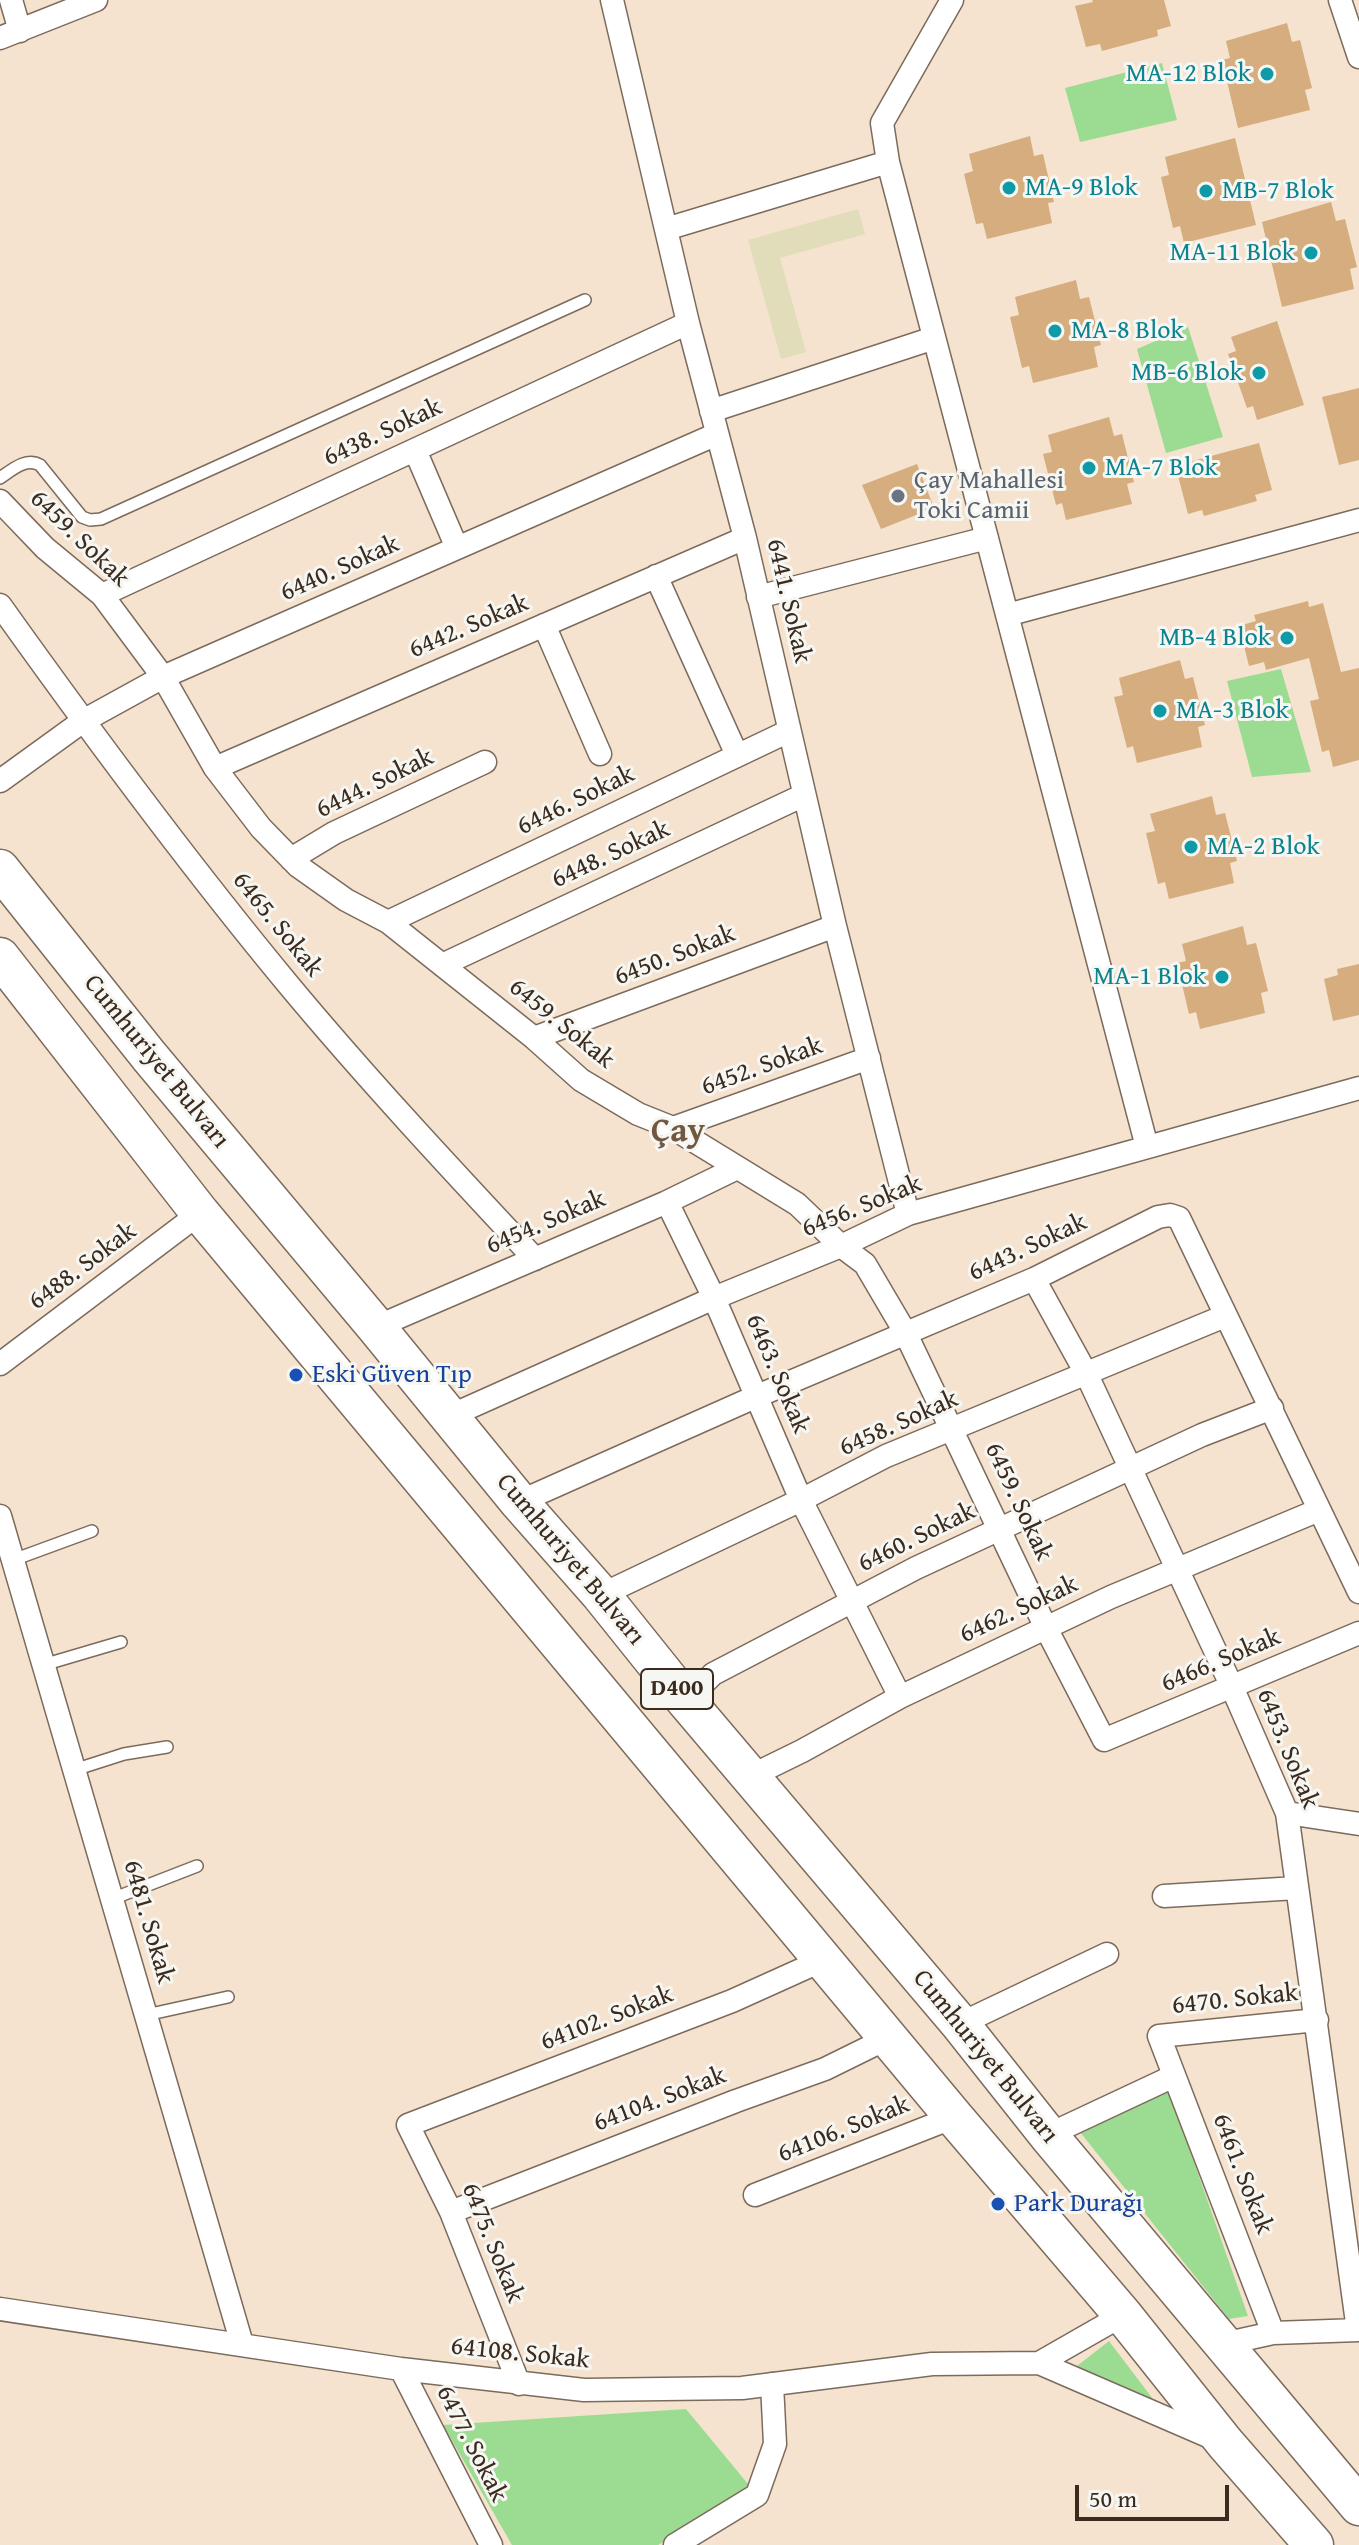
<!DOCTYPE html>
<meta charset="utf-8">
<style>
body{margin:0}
#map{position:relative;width:1359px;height:2545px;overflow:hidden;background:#f5e3cf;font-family:"Gentium Book Plus",serif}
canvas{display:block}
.scale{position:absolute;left:1075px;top:2485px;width:154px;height:36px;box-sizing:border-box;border:4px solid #3b2a1e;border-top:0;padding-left:10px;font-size:24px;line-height:28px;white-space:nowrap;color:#3b2a1e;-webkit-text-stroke:6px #f6f6f2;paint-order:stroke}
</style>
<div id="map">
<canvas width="1359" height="2545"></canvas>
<div class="scale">50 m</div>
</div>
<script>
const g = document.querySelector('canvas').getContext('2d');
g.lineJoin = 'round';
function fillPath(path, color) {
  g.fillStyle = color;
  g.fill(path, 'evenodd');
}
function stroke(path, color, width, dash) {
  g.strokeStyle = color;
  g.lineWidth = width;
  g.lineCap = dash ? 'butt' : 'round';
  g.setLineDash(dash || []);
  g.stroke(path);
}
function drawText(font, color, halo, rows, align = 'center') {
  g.font = font + ' "Gentium Book Plus",serif';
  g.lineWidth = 6;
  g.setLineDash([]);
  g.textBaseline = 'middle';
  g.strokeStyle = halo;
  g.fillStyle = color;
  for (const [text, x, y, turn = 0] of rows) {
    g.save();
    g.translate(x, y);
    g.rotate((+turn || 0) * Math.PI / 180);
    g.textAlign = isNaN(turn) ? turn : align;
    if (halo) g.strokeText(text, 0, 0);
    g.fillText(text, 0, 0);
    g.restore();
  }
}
const built = new Path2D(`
 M858 209 865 234 780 258 806 352 781 359 748 240Z`);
const green = new Path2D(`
 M1162 63 1177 120 1080 142 1065 88Z
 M1188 327 1223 437 1166 453 1137 349Z
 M1281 669 1311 772 1252 777 1227 681Z
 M1167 2085 1248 2316 1229 2319 1076 2127Z
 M1109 2341 1156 2403 1077 2366Z
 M686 2409 753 2490 658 2545H512L443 2425Z`);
const building = new Path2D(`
 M1092 0H1164L1171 26 1157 30 1158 36 1102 51 1100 44 1086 47 1075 6 1093 2Z
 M1287 23 1292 42 1300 40 1312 88 1305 90 1310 110 1238 128 1222 60 1230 58 1226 41Z
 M1030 136 1034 156 1043 154 1054 202 1048 203 1052 223 987 239 983 223 976 224 964 174 973 171 969 154Z
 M1235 138 1256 225 1184 243 1180 226 1173 228 1161 177 1169 175 1165 157Z
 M1331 202 1336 221 1345 219 1357 267 1350 269 1354 289 1282 307 1262 222Z
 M1076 280 1080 299 1089 297 1101 345 1094 347 1098 367 1033 383 1029 366 1022 368 1010 317 1019 315 1015 297Z
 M1277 321 1304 405 1257 420 1253 406 1247 408 1228 354 1236 351 1231 337Z
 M1359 388V460L1339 465 1322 397Z
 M1109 417 1114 436 1122 434 1134 482 1127 484 1132 504 1066 520 1062 503 1056 505 1043 454 1052 452 1048 435Z
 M1259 443 1272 490 1255 495 1257 501 1204 516 1202 510 1188 514 1177 472 1191 468 1189 462Z
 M917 464 934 508 881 529 862 485Z
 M1308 601 1309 607 1323 603 1341 672 1359 668V760L1333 767 1329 750 1322 752 1310 701 1319 699 1309 658 1266 670 1264 662 1249 666 1239 626 1256 621 1254 615Z
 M1180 660 1185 679 1193 677 1205 725 1198 727 1202 747 1137 763 1133 746 1127 748 1114 697 1123 695 1119 678Z
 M1212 796 1216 815 1225 813 1237 861 1230 863 1234 883 1169 899 1165 882 1158 884 1146 833 1155 831 1150 814Z
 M1243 926 1247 945 1256 943 1268 991 1261 993 1265 1013 1200 1029 1196 1012 1189 1014 1177 963 1186 961 1182 944Z
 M1359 964V1015L1333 1021 1324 979 1338 975 1337 969Z`);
const service = new Path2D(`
 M0 478C12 470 26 457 40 465L82 517 90 520 101 519 585 300
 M13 1560 92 1531
 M43 1665 121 1642
 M74 1770 124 1754 167 1747
 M112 1899 197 1866
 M146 2015 228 1997`);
const minor = new Path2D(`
 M11 0 20 31
 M612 0 688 323 745 538 835 926 908 1214
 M952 0 882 123 888 162 1147 1147
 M1340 0 1359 57
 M0 38 96 0
 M666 229 888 162
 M711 411 934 338
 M415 450 457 548
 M0 501 45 548 102 595 163 677 215 768 261 828 298 866 346 900 388 922 534 1038 581 1080 638 1114 673 1128 797 1204 841 1246 865 1264 905 1332 1046 1628 1104 1740 1359 1633
 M656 576 737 755
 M102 595 688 323
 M758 597 987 538
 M0 605C92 734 186 861 287 983 366 1078 450 1168 535 1259
 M1007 615 1359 520
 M544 625 600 754
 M215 768 745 538
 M0 781 83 721 163 677 717 434
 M291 859 334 833 485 762
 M388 922 789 731
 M442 965 804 795
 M534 1038 835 926
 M673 1128 869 1058
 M667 1202 714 1298 801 1500 900 1697
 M1034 1279 1087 1375 1232 1687 1287 1813 1358 2330
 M376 1327 667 1202 737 1168
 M0 1364 200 1213
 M450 1416 714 1298 841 1246 908 1214 1359 1088
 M519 1502 755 1397 1034 1279 1158 1217 1170 1215 1179 1218 1359 1592
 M0 1516 242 2344
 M601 1595 801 1500 886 1456 1225 1316
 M686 1701 713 1674 916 1568 1202 1435 1272 1408
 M751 1776 802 1751 900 1697 1111 1597 1319 1510
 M1287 1813 1359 1824
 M1164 1896 1297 1888
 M960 2024 1107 1954
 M1048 2135 1174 2076
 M755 2195 954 2117
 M451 2212 736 2101 825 2069 888 2038
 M0 2309 401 2369 584 2390 742 2388 932 2364 1039 2363 1217 2440
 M1273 2333 1159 2036 1317 2020
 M1223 2344 1273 2333 1359 2330
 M1039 2363 1123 2315
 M401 2369 491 2545
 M519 2384 451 2212 408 2125 732 2001 823 1960
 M675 2545 757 2495 775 2444 772 2384`);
const trunk = new Path2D(`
 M0 869 149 1056 376 1327 519 1502 601 1595 686 1701 960 2024 1048 2135 1359 2506
 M0 957 200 1213 954 2117 1123 2315 1225 2443 1314 2545`);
const markers = [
 [1267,74,8,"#0f9aa8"],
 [1009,188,8,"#0f9aa8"],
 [1206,191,8,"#0f9aa8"],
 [1311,253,8,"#0f9aa8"],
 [1055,331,8,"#0f9aa8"],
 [1259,373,8,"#0f9aa8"],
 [1089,468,8,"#0f9aa8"],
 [898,496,8,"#6b7280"],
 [1287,638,8,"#0f9aa8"],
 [1160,711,8,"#0f9aa8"],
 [1191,847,8,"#0f9aa8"],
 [1222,977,8,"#0f9aa8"],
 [296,1375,8,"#1a4fb4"],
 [998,2204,8,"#1a4fb4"]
];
const shields = [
 [677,1689,72]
];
const shieldNames = [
 ["D400",677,1689]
];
const cultureNames = [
 ["MA-12 Blok",1251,74,"right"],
 ["MA-9 Blok",1025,188],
 ["MB-7 Blok",1222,191],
 ["MA-11 Blok",1295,253,"right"],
 ["MA-8 Blok",1071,331],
 ["MB-6 Blok",1243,373,"right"],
 ["MA-7 Blok",1105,468],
 ["MB-4 Blok",1271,638,"right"],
 ["MA-3 Blok",1176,711],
 ["MA-2 Blok",1207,847],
 ["MA-1 Blok",1206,977,"right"]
];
const streetNames = [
 ["6438. Sokak",383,433,-25],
 ["6459. Sokak",79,539,44],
 ["6440. Sokak",340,569,-24],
 ["6441. Sokak",788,601,77],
 ["6442. Sokak",469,627,-23],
 ["6444. Sokak",375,784,-26],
 ["6446. Sokak",576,801,-26],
 ["6448. Sokak",611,855,-25],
 ["6465. Sokak",277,925,51],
 ["6450. Sokak",675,956,-21],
 ["6459. Sokak",561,1024,39],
 ["Cumhuriyet Bulvarı",156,1062,51],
 ["6452. Sokak",762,1067,-20],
 ["6456. Sokak",862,1207,-22],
 ["6454. Sokak",546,1223,-23],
 ["6443. Sokak",1028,1248,-25],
 ["6488. Sokak",83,1267,-37],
 ["6463. Sokak",777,1374,67],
 ["6458. Sokak",899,1424,-24],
 ["6459. Sokak",1018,1502,65],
 ["6460. Sokak",917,1538,-26],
 ["Cumhuriyet Bulvarı",570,1560,50],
 ["6462. Sokak",1019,1610,-25],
 ["6466. Sokak",1221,1661,-23],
 ["6453. Sokak",1287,1749,68],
 ["6481. Sokak",148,1922,74],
 ["6470. Sokak",1235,2000,-6],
 ["64102. Sokak",607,2019,-21],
 ["Cumhuriyet Bulvarı",985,2057,51],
 ["64104. Sokak",660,2100,-21],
 ["64106. Sokak",844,2130,-22],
 ["6461. Sokak",1242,2174,69],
 ["6475. Sokak",492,2243,68],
 ["64108. Sokak",520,2354,6],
 ["6477. Sokak",471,2444,63]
];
const worshipNames = [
 ["Çay Mahallesi",914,481],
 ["Toki Camii",914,511]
];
const transitNames = [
 ["Eski Güven Tıp",312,1375],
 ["Park Durağı",1014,2204]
];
const districtNames = [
 ["Çay",678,1132]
];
fillPath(built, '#e1dcba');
fillPath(green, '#9cdc92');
fillPath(building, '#d5ad7e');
stroke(service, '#7c6b5c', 14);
stroke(minor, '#7c6b5c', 25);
stroke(trunk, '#7c6b5c', 41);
stroke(service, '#fff', 11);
stroke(minor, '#fff', 22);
stroke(trunk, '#fff', 38);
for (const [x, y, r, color] of markers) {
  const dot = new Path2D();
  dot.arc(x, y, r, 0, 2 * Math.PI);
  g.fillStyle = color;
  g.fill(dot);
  stroke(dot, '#f6f6f2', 3);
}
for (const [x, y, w] of shields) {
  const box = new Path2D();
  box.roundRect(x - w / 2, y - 20, w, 40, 6);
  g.fillStyle = '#f6f6f2';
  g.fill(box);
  stroke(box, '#3b2a1e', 2);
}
drawText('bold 24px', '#3b2a1e', null, shieldNames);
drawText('26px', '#0d838f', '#f6f6f2', cultureNames, 'left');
drawText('26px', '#3b2a1e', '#f6f6f2', streetNames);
drawText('26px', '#5b616d', '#f6f6f2', worshipNames, 'left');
drawText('26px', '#164399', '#f6f6f2', transitNames, 'left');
drawText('bold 34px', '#715840', '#f6f6f2', districtNames);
</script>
